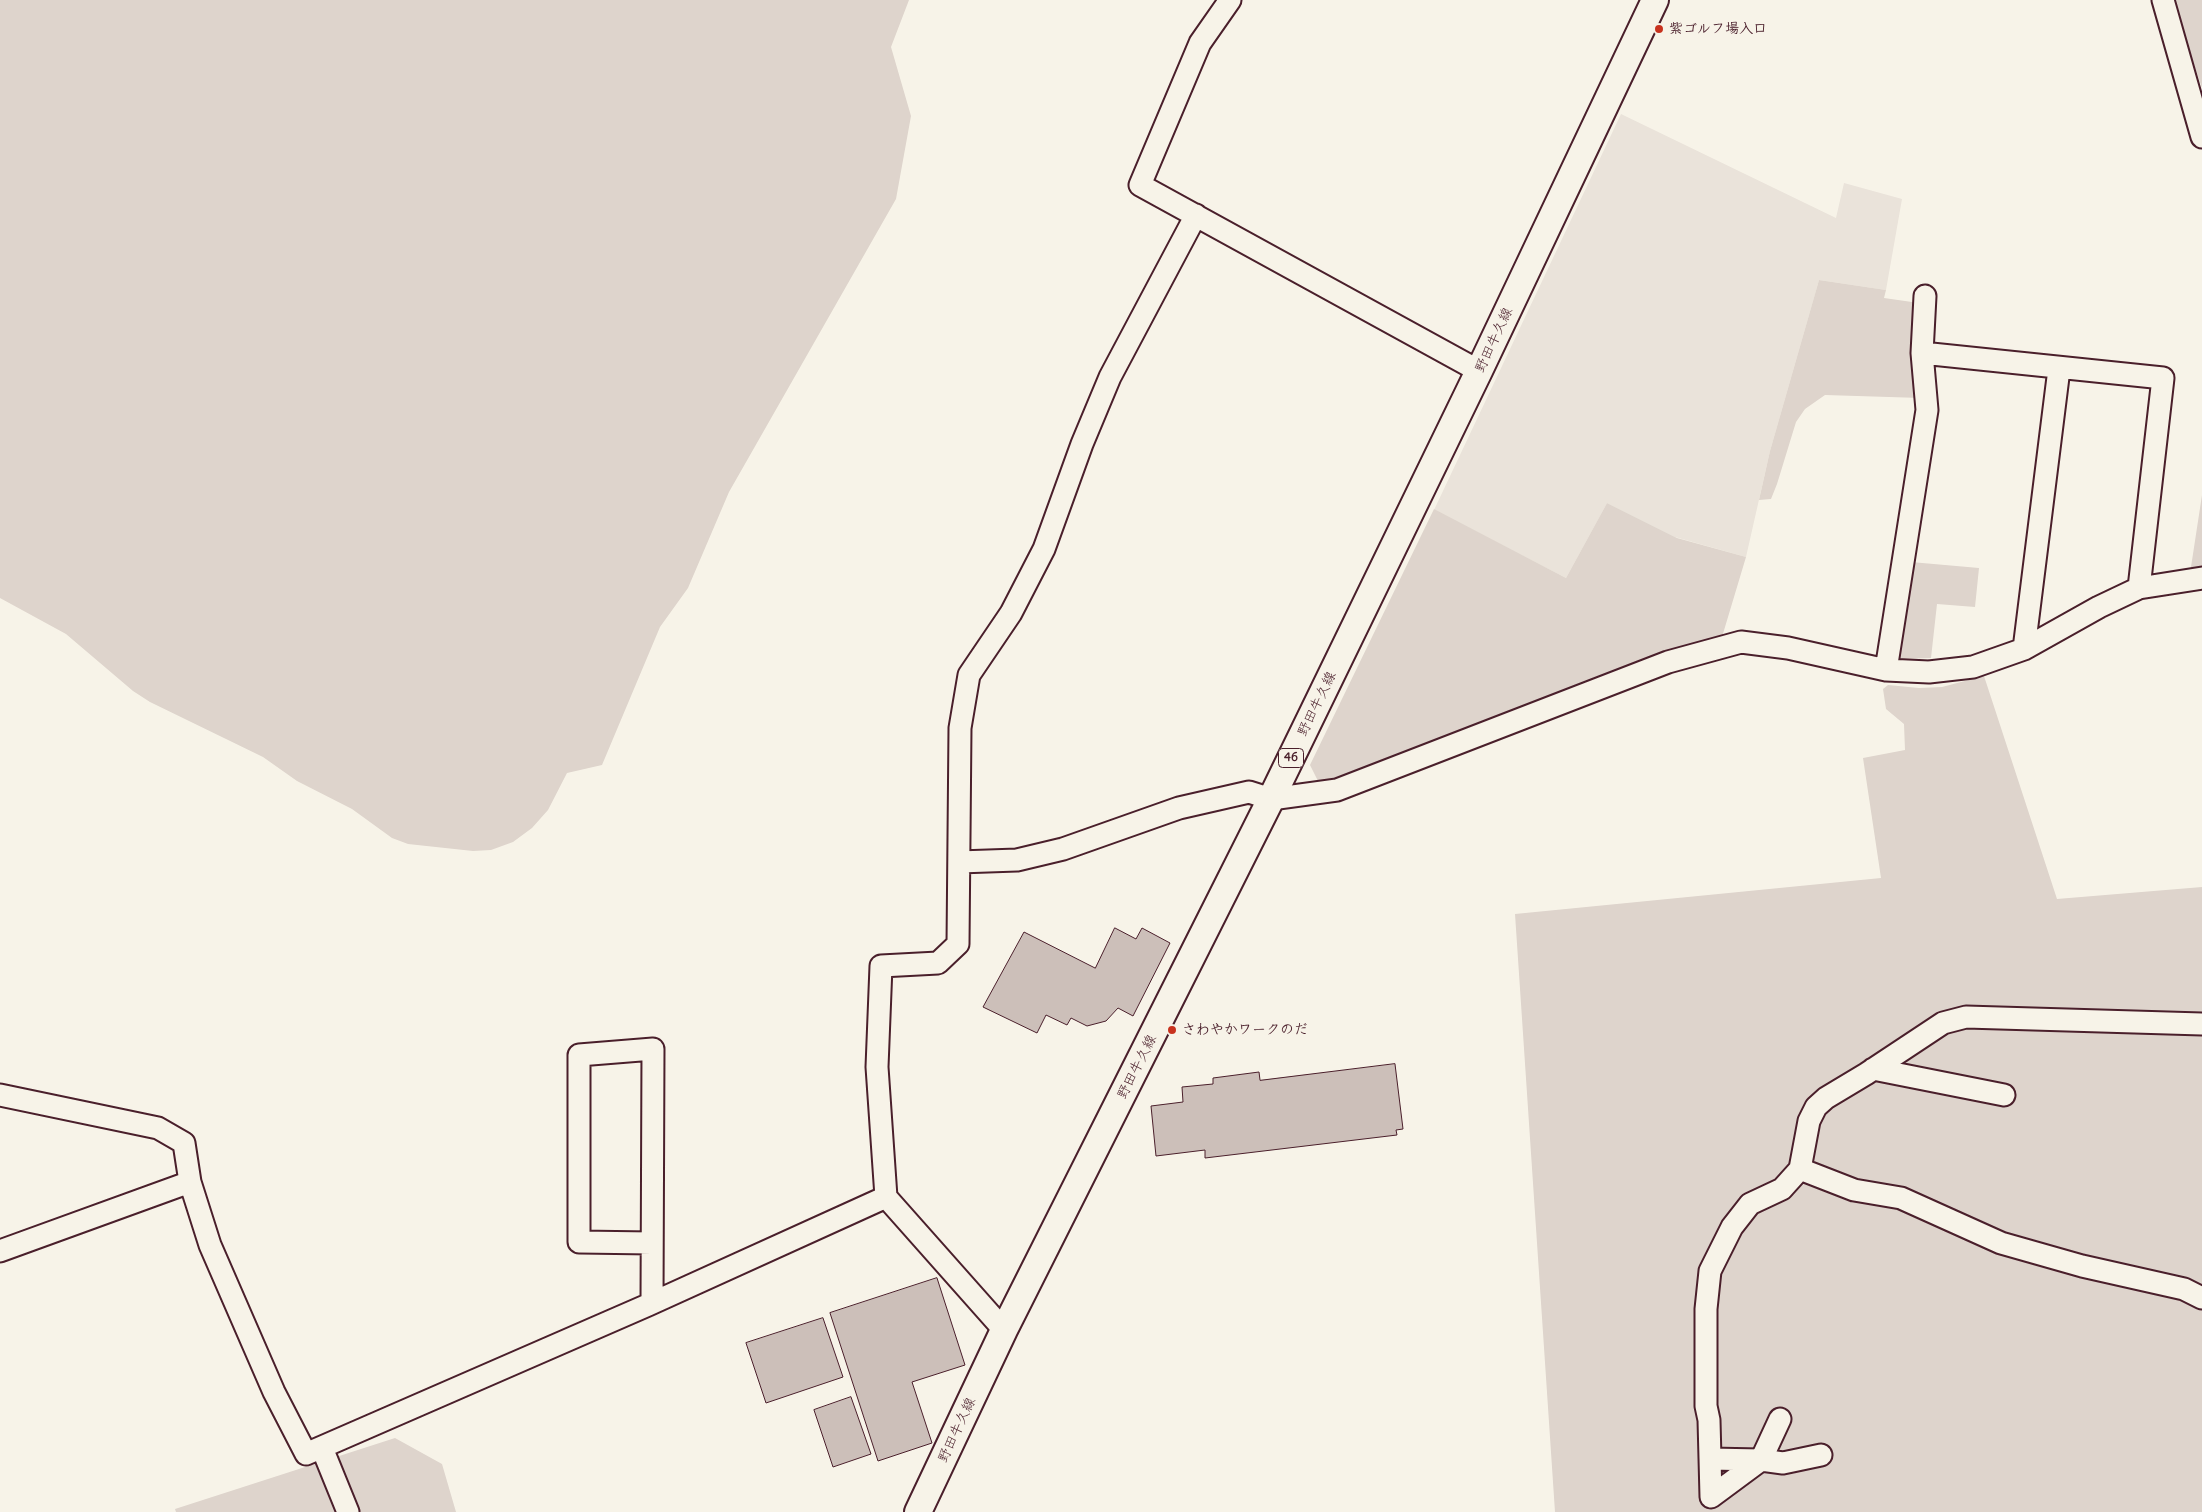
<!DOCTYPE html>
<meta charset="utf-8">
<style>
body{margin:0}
canvas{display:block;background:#f7f3e8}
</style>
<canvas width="2202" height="1512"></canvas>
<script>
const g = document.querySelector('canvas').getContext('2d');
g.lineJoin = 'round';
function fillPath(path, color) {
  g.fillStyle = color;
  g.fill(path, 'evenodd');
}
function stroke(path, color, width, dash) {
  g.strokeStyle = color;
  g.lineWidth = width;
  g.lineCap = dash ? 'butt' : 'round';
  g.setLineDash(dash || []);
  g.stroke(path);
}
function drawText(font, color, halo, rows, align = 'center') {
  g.font = font + ' Delius,"Klee One",sans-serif';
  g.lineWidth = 4;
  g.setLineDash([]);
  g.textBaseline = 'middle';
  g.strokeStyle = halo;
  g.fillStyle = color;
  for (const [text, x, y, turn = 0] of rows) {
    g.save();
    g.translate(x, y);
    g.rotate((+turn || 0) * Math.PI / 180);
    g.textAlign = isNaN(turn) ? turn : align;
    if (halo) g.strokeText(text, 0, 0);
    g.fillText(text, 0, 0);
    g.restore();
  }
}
const built = new Path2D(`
 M1621 114 1836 218 1844 183 1902 199 1886 290 1819 280 1770 451 1746 557 1675 537 1607 503 1566 578 1434 510Z`);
const green = new Path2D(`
 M0 0H909L891 47 911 116 896 199 729 492 688 588 660 627 602 765 567 773 548 810 532 828 513 842 491 850 473 851 408 844 392 838 352 809 297 781 263 757 150 702 133 691 66 634 0 598Z
 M2172 0H2202V88Z
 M1819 280 1886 290 1884 298 1919 303 1921 398 1825 395 1805 409 1796 422 1777 484 1771 499 1759 500 1770 451Z
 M2202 495V571L2190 574 2191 567Z
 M1607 503 1677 538 1746 557 1722 637 1343 780 1319 783 1310 765 1434 509 1566 578Z
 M1911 562 1979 568 1975 607 1937 604 1931 658 1901 659 1897 653Z
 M1984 676 2057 899 2202 887V1512H1555L1515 914 1881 878 1863 758 1905 750 1904 724 1886 709 1883 689 1888 685 1919 688 1942 687Z
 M395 1438 442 1464 456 1512H176L175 1509Z`);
const building = new Path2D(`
 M1115 928 1136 939 1142 928 1170 943 1133 1016 1118 1008 1106 1021 1087 1026 1071 1018 1067 1025 1046 1015 1037 1033 983 1007 1024 932 1095 968Z
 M1395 1064 1403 1129 1396 1130 1397 1135 1205 1158V1150L1156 1156 1151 1106 1183 1102 1182 1087 1213 1084V1078L1259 1072 1260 1080Z
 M937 1278 965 1365 912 1382 932 1443 878 1461 830 1313Z
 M823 1318 843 1377 766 1403 746 1343Z
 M851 1397 871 1454 833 1467 814 1410Z`);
const minor = new Path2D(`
 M1230 0 1200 43 1140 185 1479 371
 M2163 0 2202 137
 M1922 353 2163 378 2139 588
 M2024 649 2059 369
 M1886 670 1927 410 1922 353 1925 296
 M959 862 1017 860 1063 849 1179 808 1249 792 1271 799 1337 790 1668 662 1741 642 1788 648 1886 670 1929 672 1973 667 2024 649 2099 607 2139 588 2202 578
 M1873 1069 2004 1095
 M0 1095 158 1128 184 1143 190 1182 210 1245 274 1392 306 1454 648 1305 886 1197
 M1800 1169 1854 1190 1901 1198 2001 1243 2082 1266 2184 1289 2202 1298
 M0 1251 190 1182
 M652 1302 653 1049 579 1055V1242L652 1243
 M1004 1330 886 1197 877 1067 881 966 938 963 958 944 960 728 969 675 1011 613 1044 549 1082 444 1110 377 1196 215
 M1780 1419 1761 1460 1711 1497 1709 1420 1706 1406V1309L1710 1271 1732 1227 1750 1204 1782 1189 1800 1169 1809 1121 1816 1107 1826 1098 1866 1074 1943 1023 1966 1017 2202 1024
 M322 1448 348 1512
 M1710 1459 1761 1460 1783 1463 1821 1455`);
const major = new Path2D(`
 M918 1512 1004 1330 1271 799 1479 371 1655 0`);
const markers = [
 [1659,29,5,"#c8321e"],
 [1172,1030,5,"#c8321e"]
];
const shields = [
 [1291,758,25]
];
const shieldNames = [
 ["46",1291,758]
];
const poiNames = [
 ["紫ゴルフ場入口",1669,29],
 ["さわやかワークのだ",1182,1030]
];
const streetNames = [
 ["野田牛久線",1494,340,-65],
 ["野田牛久線",1317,704,-64],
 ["野田牛久線",1137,1067,-63],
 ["野田牛久線",957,1430,-65]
];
fillPath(built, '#eae3da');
fillPath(green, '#ded4cc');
fillPath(building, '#ccbfb9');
stroke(building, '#4a1f2b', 1);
stroke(minor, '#4a1f2b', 25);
stroke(major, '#4a1f2b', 30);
stroke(minor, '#f7f3e8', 21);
stroke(major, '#f7f3e8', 26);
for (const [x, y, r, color] of markers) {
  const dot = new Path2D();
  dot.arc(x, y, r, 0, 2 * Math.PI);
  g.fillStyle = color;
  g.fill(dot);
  stroke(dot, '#f7f3e8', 2);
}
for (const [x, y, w] of shields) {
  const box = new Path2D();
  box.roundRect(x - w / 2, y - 9.5, w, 19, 4);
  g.fillStyle = '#f7f3e8';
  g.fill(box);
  stroke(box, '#4a1f2b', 1);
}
drawText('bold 12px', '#4a1f2b', null, shieldNames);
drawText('bold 14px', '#4a1f2b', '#f7f3e8', poiNames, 'left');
drawText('14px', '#4a1f2b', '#f7f3e8', streetNames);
</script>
